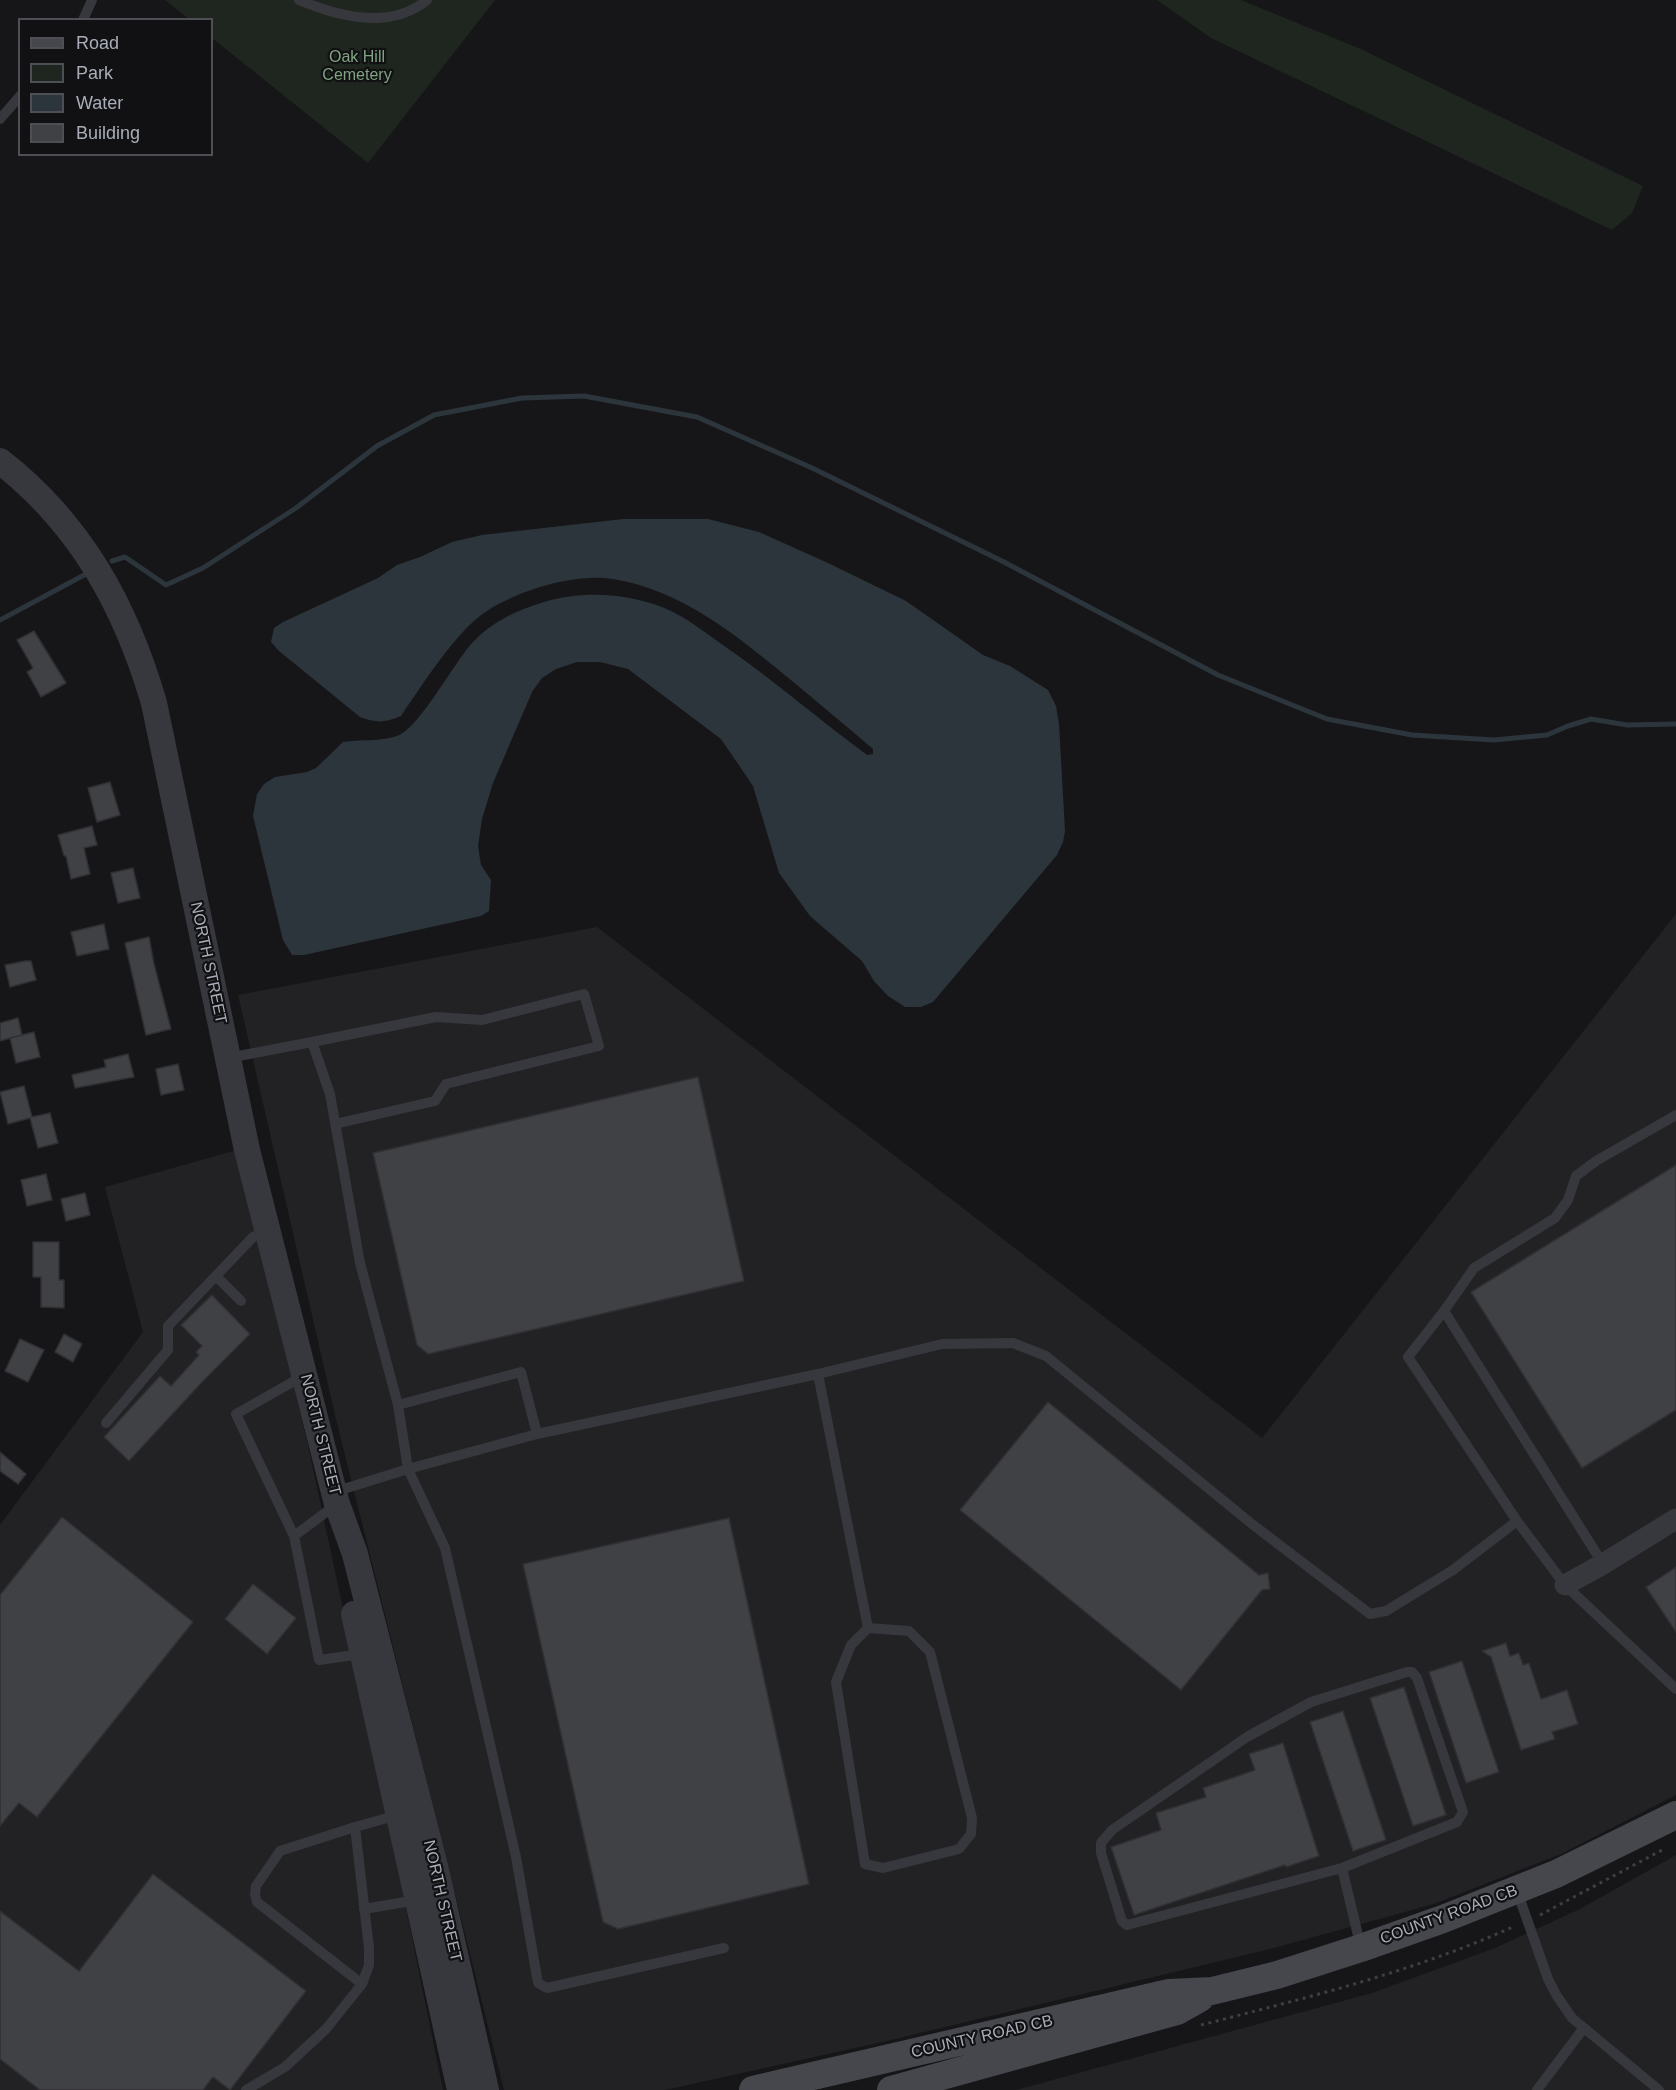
<!DOCTYPE html>
<style>
body{margin:0}
#map{position:relative;width:1676px;height:2090px;overflow:hidden;background:#161618;font-family:Arial,sans-serif}
canvas{display:block}
.legend{position:absolute;left:18px;top:18px;width:195px;height:138px;box-sizing:border-box;background:#111113;border:2px solid #4d4f55;margin:0;padding:8px 10px;list-style:none;font-size:18px;color:#a8adb8}
.legend li{display:flex;align-items:center;gap:12px;height:30px}
.legend b{width:30px;border:2px solid #4d4f55}
</style>
<div id="map">
<canvas width="1676" height="2090"></canvas>
<ul class="legend">
<li><b style="height:8px;background:#45474d"></b>Road</li>
<li><b style="height:16px;background:#1e261f"></b>Park</li>
<li><b style="height:16px;background:#2c353c"></b>Water</li>
<li><b style="height:16px;background:#404145"></b>Building</li>
</ul>
</div>
<script>
const g = document.querySelector('canvas').getContext('2d');
g.lineJoin = 'round';
function fillPath(path, color) {
  g.fillStyle = color;
  g.fill(path, 'evenodd');
}
function stroke(path, color, width, dash) {
  g.strokeStyle = color;
  g.lineWidth = width;
  g.lineCap = dash ? 'butt' : 'round';
  g.setLineDash(dash || []);
  g.stroke(path);
}
function drawText(font, color, halo, rows, align = 'center') {
  g.font = font + ' Arial,sans-serif';
  g.lineWidth = 4.5;
  g.setLineDash([]);
  g.textBaseline = 'middle';
  g.strokeStyle = halo;
  g.fillStyle = color;
  for (const [text, x, y, turn = 0] of rows) {
    g.save();
    g.translate(x, y);
    g.rotate((+turn || 0) * Math.PI / 180);
    g.textAlign = isNaN(turn) ? turn : align;
    if (halo) g.strokeText(text, 0, 0);
    g.fillText(text, 0, 0);
    g.restore();
  }
}
const built = new Path2D(`
 M1676 914V1795L1561 1854 1434 1904 1270 1949 891 2040 665 2090H504L335 1415 238 995 597 927 1262 1438Z
 M237 1150 309 1450 379 1776 443 2090H0V1525L143 1332 105 1187Z
 M1676 1855V2090H1016L1372 1993 1495 1948 1582 1908Z`);
const green = new Path2D(`
 M165 0H495L368 163 212 38V20L189 19Z
 M1157 0H1241L1363 50 1643 186 1632 213 1612 230 1211 38Z`);
const water = new Path2D(`
 M623 519H708L759 532 828 563 906 601 983 655 1010 666 1048 690 1056 706 1059 724 1065 831 1063 842 1057 855 933 1002 921 1007H905L888 996 874 981 862 961 810 916 779 873 753 786 721 739 628 669 600 662H577L556 669 542 678 532 692 493 783 482 819 478 846 481 865 491 880 489 911 481 916 304 955H292L283 940 253 816 257 794 264 784 275 777 307 772 316 768 343 742C361 739 379 742 397 736 419 729 454 662 473 642 493 621 517 610 544 602 585 590 633 593 673 612 693 622 711 637 730 650 777 683 821 721 867 755L873 754V749C844 724 815 700 786 676 735 634 681 590 613 579 575 573 519 590 487 611 456 631 423 684 401 716 385 723 376 723 360 717L279 651 271 642 274 628 283 622 378 578 397 565 420 557 452 542 482 535Z`);
const stream = new Path2D(`
 M112 561 125 557 166 585 203 568 296 508 377 446 434 415 522 398 584 396 697 417 810 467 1002 561 1218 675 1327 719 1412 735 1494 740 1547 735 1568 726 1591 719 1627 725 1676 724
 M0 620 86 574`);
const building = new Path2D(`
 M34 631 66 683 41 697 27 672 33 668 17 640Z
 M110 782 120 815 97 822 88 788Z
 M92 826 97 845 84 848 90 874 71 879 66 856H64L58 835Z
 M133 868 140 898 118 903 111 873Z
 M104 924 109 949 77 956 71 932Z
 M149 937 154 964 171 1029 146 1035 125 943Z
 M25 961H31L36 980 10 987 5 965Z
 M18 1018 22 1035 0 1041V1023Z
 M34 1032 40 1057 16 1063 10 1038Z
 M128 1054 134 1077 75 1088 72 1075 106 1067 104 1060Z
 M178 1064 184 1090 161 1095 156 1069Z
 M698 1077 744 1281 428 1354 417 1345 373 1153Z
 M24 1086 32 1117 50 1113 58 1143 38 1148 30 1118 8 1124 0 1092Z
 M1676 1165V1410L1582 1468 1471 1292Z
 M46 1174 52 1200 27 1206 21 1180Z
 M85 1193 90 1215 66 1221 61 1199Z
 M33 1242H59V1280H64V1308L41 1307V1277H33Z
 M212 1295 250 1334 204 1380 129 1461 104 1437 160 1376 171 1386 199 1355 196 1352 202 1346 181 1325Z
 M64 1334 82 1344 73 1362 55 1352Z
 M20 1339 44 1350 28 1382 5 1371Z
 M1048 1402 1259 1575 1268 1573 1270 1589 1262 1590 1181 1690 960 1510Z
 M0 1452 26 1474 18 1484 0 1471Z
 M62 1517 193 1622 37 1817 19 1803 0 1826V1595Z
 M729 1518 809 1884 618 1929 603 1922 523 1564Z
 M1676 1567V1632L1646 1587Z
 M253 1584 296 1618 267 1654 225 1619Z
 M1506 1643 1510 1656 1519 1653 1523 1665 1529 1663 1541 1699 1567 1690 1578 1724 1552 1732 1555 1739 1521 1750 1491 1657 1482 1651Z
 M1462 1661 1499 1772 1466 1783 1429 1672Z
 M1404 1687 1446 1815 1413 1826 1370 1698Z
 M1343 1711 1386 1840 1353 1851 1310 1722Z
 M1283 1743 1319 1856 1286 1867 1285 1865 1134 1915 1111 1847 1161 1830 1156 1813 1206 1797 1203 1788 1255 1770 1249 1754Z
 M153 1874 306 1991 230 2090 213 2077 203 2090H40L0 2059V1911L79 1971Z`);
const path = new Path2D(`
 M1540 1915 1664 1849
 M1201 2025C1309 1997 1413 1972 1515 1926`);
const service = new Path2D(`
 M299 0C339 17 391 30 427 0
 M83 20 92 0
 M0 119 20 96
 M312 1042 436 1017 482 1020 584 994 599 1046 446 1084 435 1101 335 1124
 M228 1058 312 1042 330 1094 360 1263 398 1405 408 1469 445 1548 516 1857 538 1983 547 1988 724 1948
 M1676 1115 1596 1161 1576 1176 1568 1200 1555 1218 1474 1268 1444 1311 1408 1357 1517 1521 1565 1585 1676 1689
 M216 1276 241 1301
 M1444 1311 1603 1564
 M818 1374 868 1628 851 1645 836 1682 865 1864 883 1868 959 1849 971 1834 972 1818 930 1652 909 1631 868 1628
 M305 1375 236 1414 294 1536 337 1504
 M398 1405 521 1372 537 1434
 M106 1423 168 1350V1326L253 1237 266 1231
 M334 1492 408 1469 537 1434 818 1374 942 1344 1013 1343 1046 1356 1252 1524 1370 1614 1386 1611 1453 1570 1517 1521
 M294 1536 319 1660 362 1654
 M355 1827 280 1851 256 1886 255 1895 257 1902 362 1984
 M1342 1868 1127 1925 1122 1921 1101 1853V1843L1112 1830 1247 1737 1311 1702 1407 1672H1412L1417 1678 1463 1812 1457 1822 1342 1868 1361 1948
 M1517 1891 1548 1979 1557 1996 1572 2018 1659 2090
 M364 1909 417 1900
 M246 2090 285 2067 326 2029 362 1984 369 1965V1948L355 1827 398 1815
 M1537 2090 1583 2029`);
const minor = new Path2D(`
 M1565 1585 1603 1564 1676 1519`);
const tertiary = new Path2D(`
 M0 461C81 524 126 607 154 703L247 1150 337 1504 355 1554 435 1866 486 2090
 M354 1614 460 2090`);
const secondary = new Path2D(`
 M753 2090 1169 1993 1212 1991 1277 1975 1361 1948 1443 1919 1556 1874 1676 1815
 M891 2090 1177 2011 1200 1998`);
const parkNames = [
 ["Oak Hill",357,58],
 ["Cemetery",357,76]
];
const streetNames = [
 ["NORTH STREET",208,963,78],
 ["NORTH STREET",320,1435,76],
 ["NORTH STREET",442,1901,77],
 ["COUNTY ROAD CB",1449,1915,-20],
 ["COUNTY ROAD CB",982,2037,-13]
];
fillPath(built, '#222225');
fillPath(green, '#1e261f');
fillPath(water, '#2c353c');
stroke(stream, '#2c353c', 5);
fillPath(building, '#404145');
stroke(building, '#303034', 1.5);
stroke(path, '#3d3f44', 3, [3, 4.5]);
stroke(service, '#37383d', 10);
stroke(minor, '#37383d', 21);
stroke(tertiary, '#37383d', 26);
stroke(secondary, '#45474d', 28);
drawText('16px', '#7fa381', '#111113', parkNames);
drawText('16px', '#a8adb8', '#111113', streetNames);
</script>
